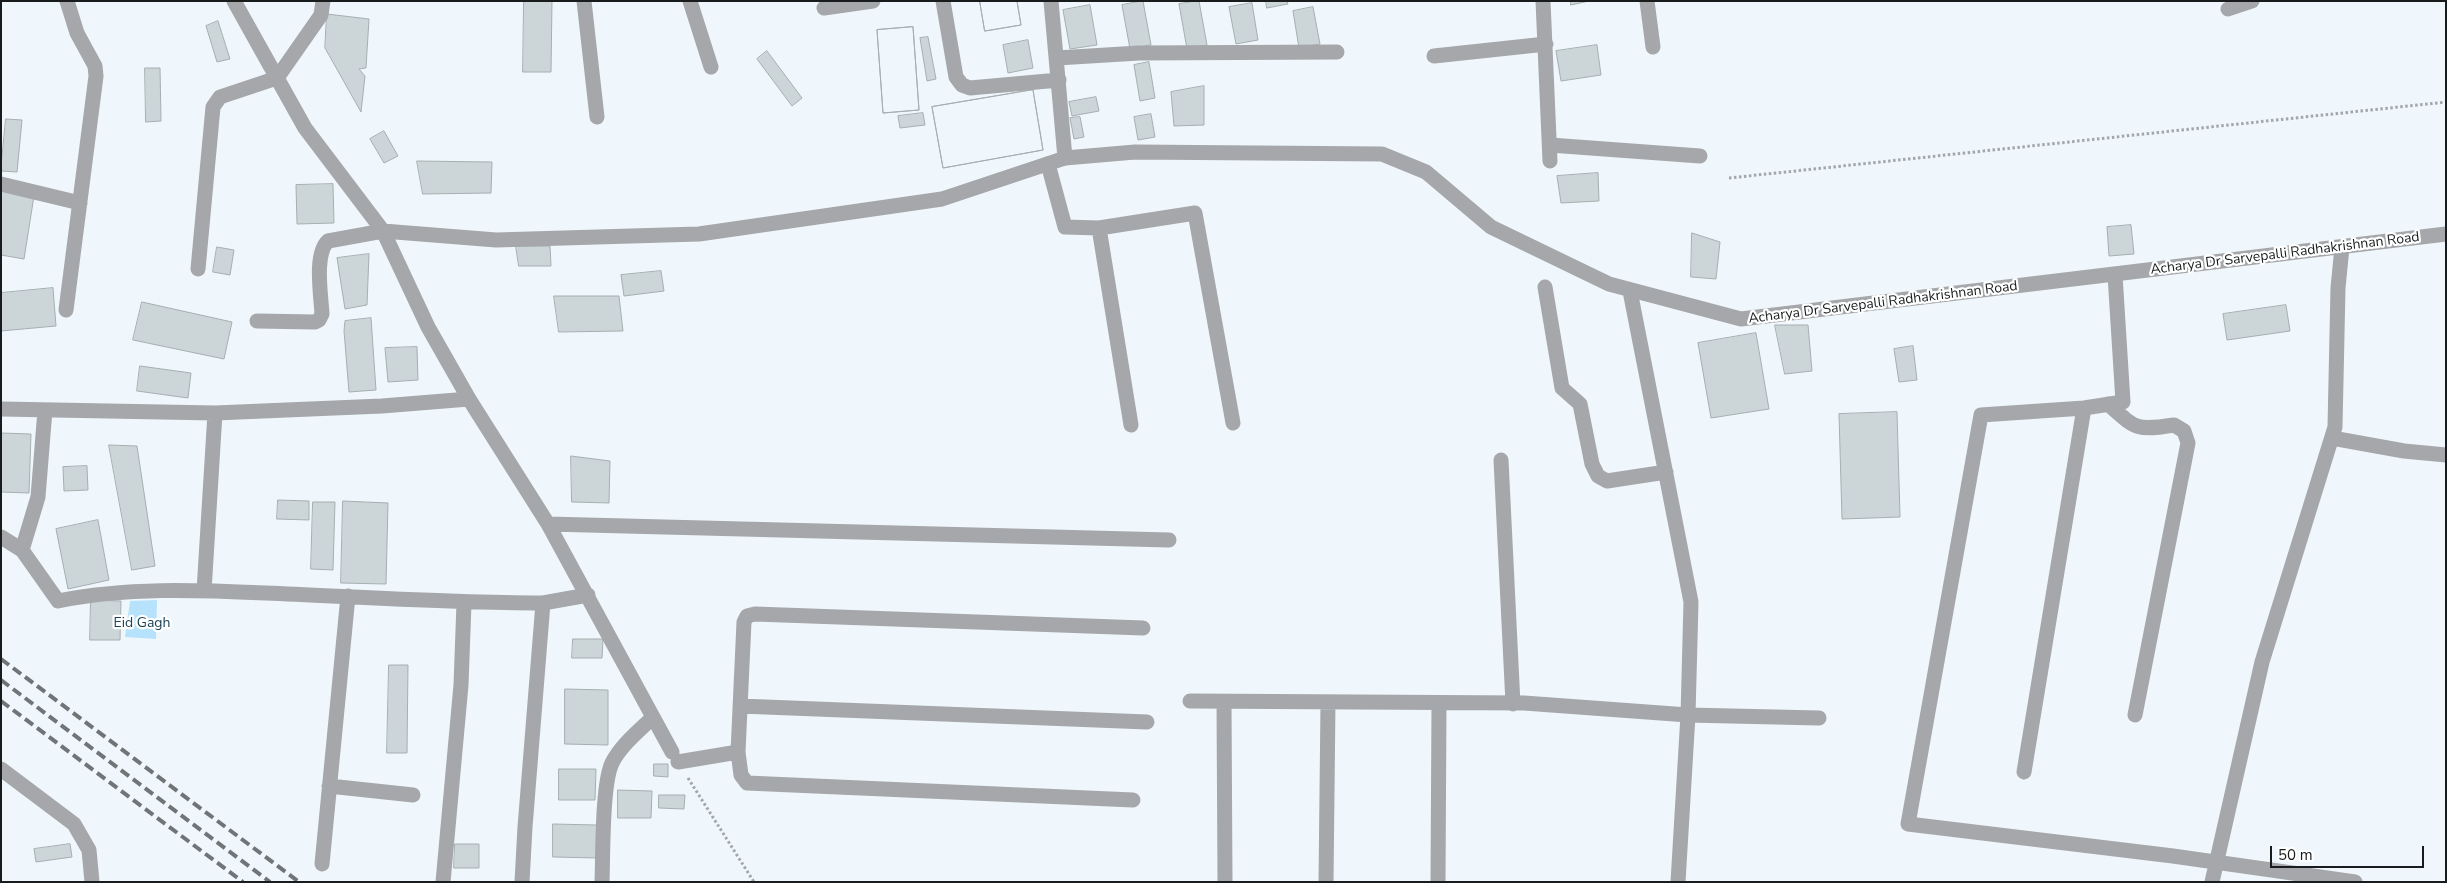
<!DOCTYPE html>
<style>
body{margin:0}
#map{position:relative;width:2447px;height:883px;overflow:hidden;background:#eff7fc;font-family:"Nunito Sans",sans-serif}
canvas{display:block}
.frame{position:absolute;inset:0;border:2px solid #191c1d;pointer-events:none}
.scale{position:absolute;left:2270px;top:846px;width:154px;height:22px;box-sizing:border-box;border:2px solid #191c1d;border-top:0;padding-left:6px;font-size:15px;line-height:18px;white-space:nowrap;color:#191c1d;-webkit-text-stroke:4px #fff;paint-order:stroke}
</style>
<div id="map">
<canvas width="2447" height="883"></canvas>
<div class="frame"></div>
<div class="scale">50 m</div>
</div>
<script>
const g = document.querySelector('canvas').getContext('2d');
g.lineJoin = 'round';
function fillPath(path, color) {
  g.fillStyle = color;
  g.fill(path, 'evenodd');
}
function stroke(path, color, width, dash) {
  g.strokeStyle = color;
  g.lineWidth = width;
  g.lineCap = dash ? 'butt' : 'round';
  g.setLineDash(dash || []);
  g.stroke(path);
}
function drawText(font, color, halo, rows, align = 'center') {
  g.font = font + ' "Nunito Sans",sans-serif';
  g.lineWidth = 4.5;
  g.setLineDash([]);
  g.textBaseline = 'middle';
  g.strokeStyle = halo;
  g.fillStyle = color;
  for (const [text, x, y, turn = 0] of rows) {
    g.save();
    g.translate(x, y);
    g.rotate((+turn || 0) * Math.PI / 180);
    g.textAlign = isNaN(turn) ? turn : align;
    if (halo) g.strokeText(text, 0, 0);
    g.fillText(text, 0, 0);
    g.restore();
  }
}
const green = new Path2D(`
 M157 600 156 639 125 637 130 601Z`);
const building = new Path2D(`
 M524 1H552L551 72H523Z
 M980 1H1017L1021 25 985 31Z
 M980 1H1017L1021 25 985 31Z
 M1143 1 1151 45 1130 49 1122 5Z
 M1199 1 1207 45 1187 49 1179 4Z
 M1266 1H1287L1288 4 1267 8Z
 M1571 1H1589L1571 5Z
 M1252 3 1258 40 1236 44 1229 7Z
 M1090 5 1097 45 1070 49 1063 10Z
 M1313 7 1320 44 1299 48 1293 11Z
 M327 14 369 19 366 68 359 69 365 76 361 112 325 48Z
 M218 21 230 59 217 62 206 26Z
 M913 27 919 110 883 113 877 30Z
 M913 27 919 110 883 113 877 30Z
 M928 37 936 79 927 81 920 38Z
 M1028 40 1033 68 1008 73 1003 45Z
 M1597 45 1601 75 1561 81 1556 51Z
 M767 51 802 98 792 106 757 59Z
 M1149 62 1155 98 1140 101 1134 65Z
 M145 68H160L161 121 146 122Z
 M1204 86V125L1174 126 1171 92Z
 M1033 90 1043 150 943 168 932 107Z
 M1033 90 1043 150 943 168 932 107Z
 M1096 97 1099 111 1072 116 1069 102Z
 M923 113 925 125 900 128 898 116Z
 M1151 114 1155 137 1138 140 1134 117Z
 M1080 117 1084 137 1074 139 1070 118Z
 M6 119 22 120 17 172 1 171Z
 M384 131 398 156 384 163 370 139Z
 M417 161 492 162 491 193 423 194Z
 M1598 173 1599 201 1561 203 1557 176Z
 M333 184 334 223 297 224 296 185Z
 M1 191 34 196 24 259 1 255Z
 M2131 225 2134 254 2109 256 2107 227Z
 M1692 233 1720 242 1716 279 1691 277Z
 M516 246H550L551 266H519Z
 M217 247 234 250 230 275 213 272Z
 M369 254 367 305 345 309 337 258Z
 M661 271 664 291 624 296 621 275Z
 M53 288 56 326 1 331V293Z
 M554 296H619L623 331 559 332Z
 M142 302 232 322 224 359 133 340Z
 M2286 305 2290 331 2227 340 2223 314Z
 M371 318 376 390 349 392 344 331 345 321Z
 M1775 325H1808L1812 371 1785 374Z
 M1756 333 1769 409 1711 418 1698 343Z
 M1913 346 1917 380 1899 382 1894 349Z
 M417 347 418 380 388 382 385 348Z
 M140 366 191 373 188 398 137 391Z
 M1897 412 1900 517 1842 519 1839 414Z
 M1 433 31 434 29 493 1 492Z
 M109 445 137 446 155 566 132 570Z
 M571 456 610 461 609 503 572 502Z
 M87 466 88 490 64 491 63 467Z
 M278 500 309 501V520L277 519Z
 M343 501 388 503 386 584 341 583Z
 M313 502H335L333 570 311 569Z
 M98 520 109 580 68 589 56 529Z
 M91 600 121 601 120 640H90Z
 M573 639H603L602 658H572Z
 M389 665H408L407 753H387Z
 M565 689 608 690V745L565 744Z
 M654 764H668V777L654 776Z
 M559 769H596L595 800H559Z
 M618 790 652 791 651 818H618Z
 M659 795H685L684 809 659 808Z
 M553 824 597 825V858L553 857Z
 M70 844 72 857 36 862 34 849Z
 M455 844H479V868H454Z`);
const path = new Path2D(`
 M1729 178 2446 102
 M688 778 754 882`);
const minor = new Path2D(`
 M584 1 597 117
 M690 1 711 67
 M943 1 956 77 962 85 970 88 1059 80
 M1051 1 1065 158
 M1543 1 1550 161
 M1647 1 1653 47
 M824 8 873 1
 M2228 9 2252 1
 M1434 56 1546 44
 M1057 58 1139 53 1337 52
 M1550 145 1700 156
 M1048 164 1065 227 1099 228 1195 213 1233 423
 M1 184 80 203
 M1099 228 1131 425
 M198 269 213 107 220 97 277 78 321 15 323 1
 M2115 275 2123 402 2084 408 1981 415 1908 824 2173 856 2355 882
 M1545 287 1562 388 1580 404 1592 464 1598 476 1607 481 1666 472
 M1630 291 1691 602 1688 715 1678 882
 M66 310 96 76 95 66 77 33 67 1
 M257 321 315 322 319 320 322 314C321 295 314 254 328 241L383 231 428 327 469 399 548 524 672 752
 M2108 404C2136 429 2136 431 2174 425L2184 431 2188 443 2135 715
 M1 409 215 413 382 406 469 399
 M2332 438 2404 451 2446 455
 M1501 460 1513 704
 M548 524 1169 540
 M1 537 22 550 58 601C126 587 197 590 266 593 359 597 451 603 543 603
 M22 550 38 497 45 410
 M204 591 215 413
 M1190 701 1524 703 1688 715 1819 718
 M1224 702 1225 882
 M740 706 1147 722
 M738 752 744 622 747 616 755 614 1143 628
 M678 762 738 752 741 775 747 783 1133 800
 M1 769 74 824 89 850 92 882
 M2024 772 2084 408
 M329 786 413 795
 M322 864 348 596
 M443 882 461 685 464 603
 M522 882 525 827 543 603 588 595
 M602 882C603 855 602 784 612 763 621 745 639 731 653 717
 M1326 882 1328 702
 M1438 882 1439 703
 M2212 882 2262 662 2335 427 2338 288 2342 247`);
const tertiary = new Path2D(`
 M234 1 305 128 383 231 496 240 699 234 942 199 1065 158 1135 152 1382 154 1426 172 1491 227 1609 284 1741 319 2446 234`);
const rail = new Path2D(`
 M1 659 299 882
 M1 680 270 882
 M1 701 243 882`);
const streetNames = [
 ["Acharya Dr Sarvepalli Radhakrishnan Road",2285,254,-7],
 ["Acharya Dr Sarvepalli Radhakrishnan Road",1883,303,-7]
];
const parkNames = [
 ["Eid Gagh",142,624]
];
fillPath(green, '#b6e3fb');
fillPath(building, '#ccd5d7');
stroke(building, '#a6afb0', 1);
stroke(path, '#a1a7ab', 3, [2.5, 2.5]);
stroke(minor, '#a5a7aa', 15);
stroke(tertiary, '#a5a7aa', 15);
stroke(rail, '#6f7476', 4, [10, 5]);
drawText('14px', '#191c1d', '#fff', streetNames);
drawText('14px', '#1a4357', '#fff', parkNames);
</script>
